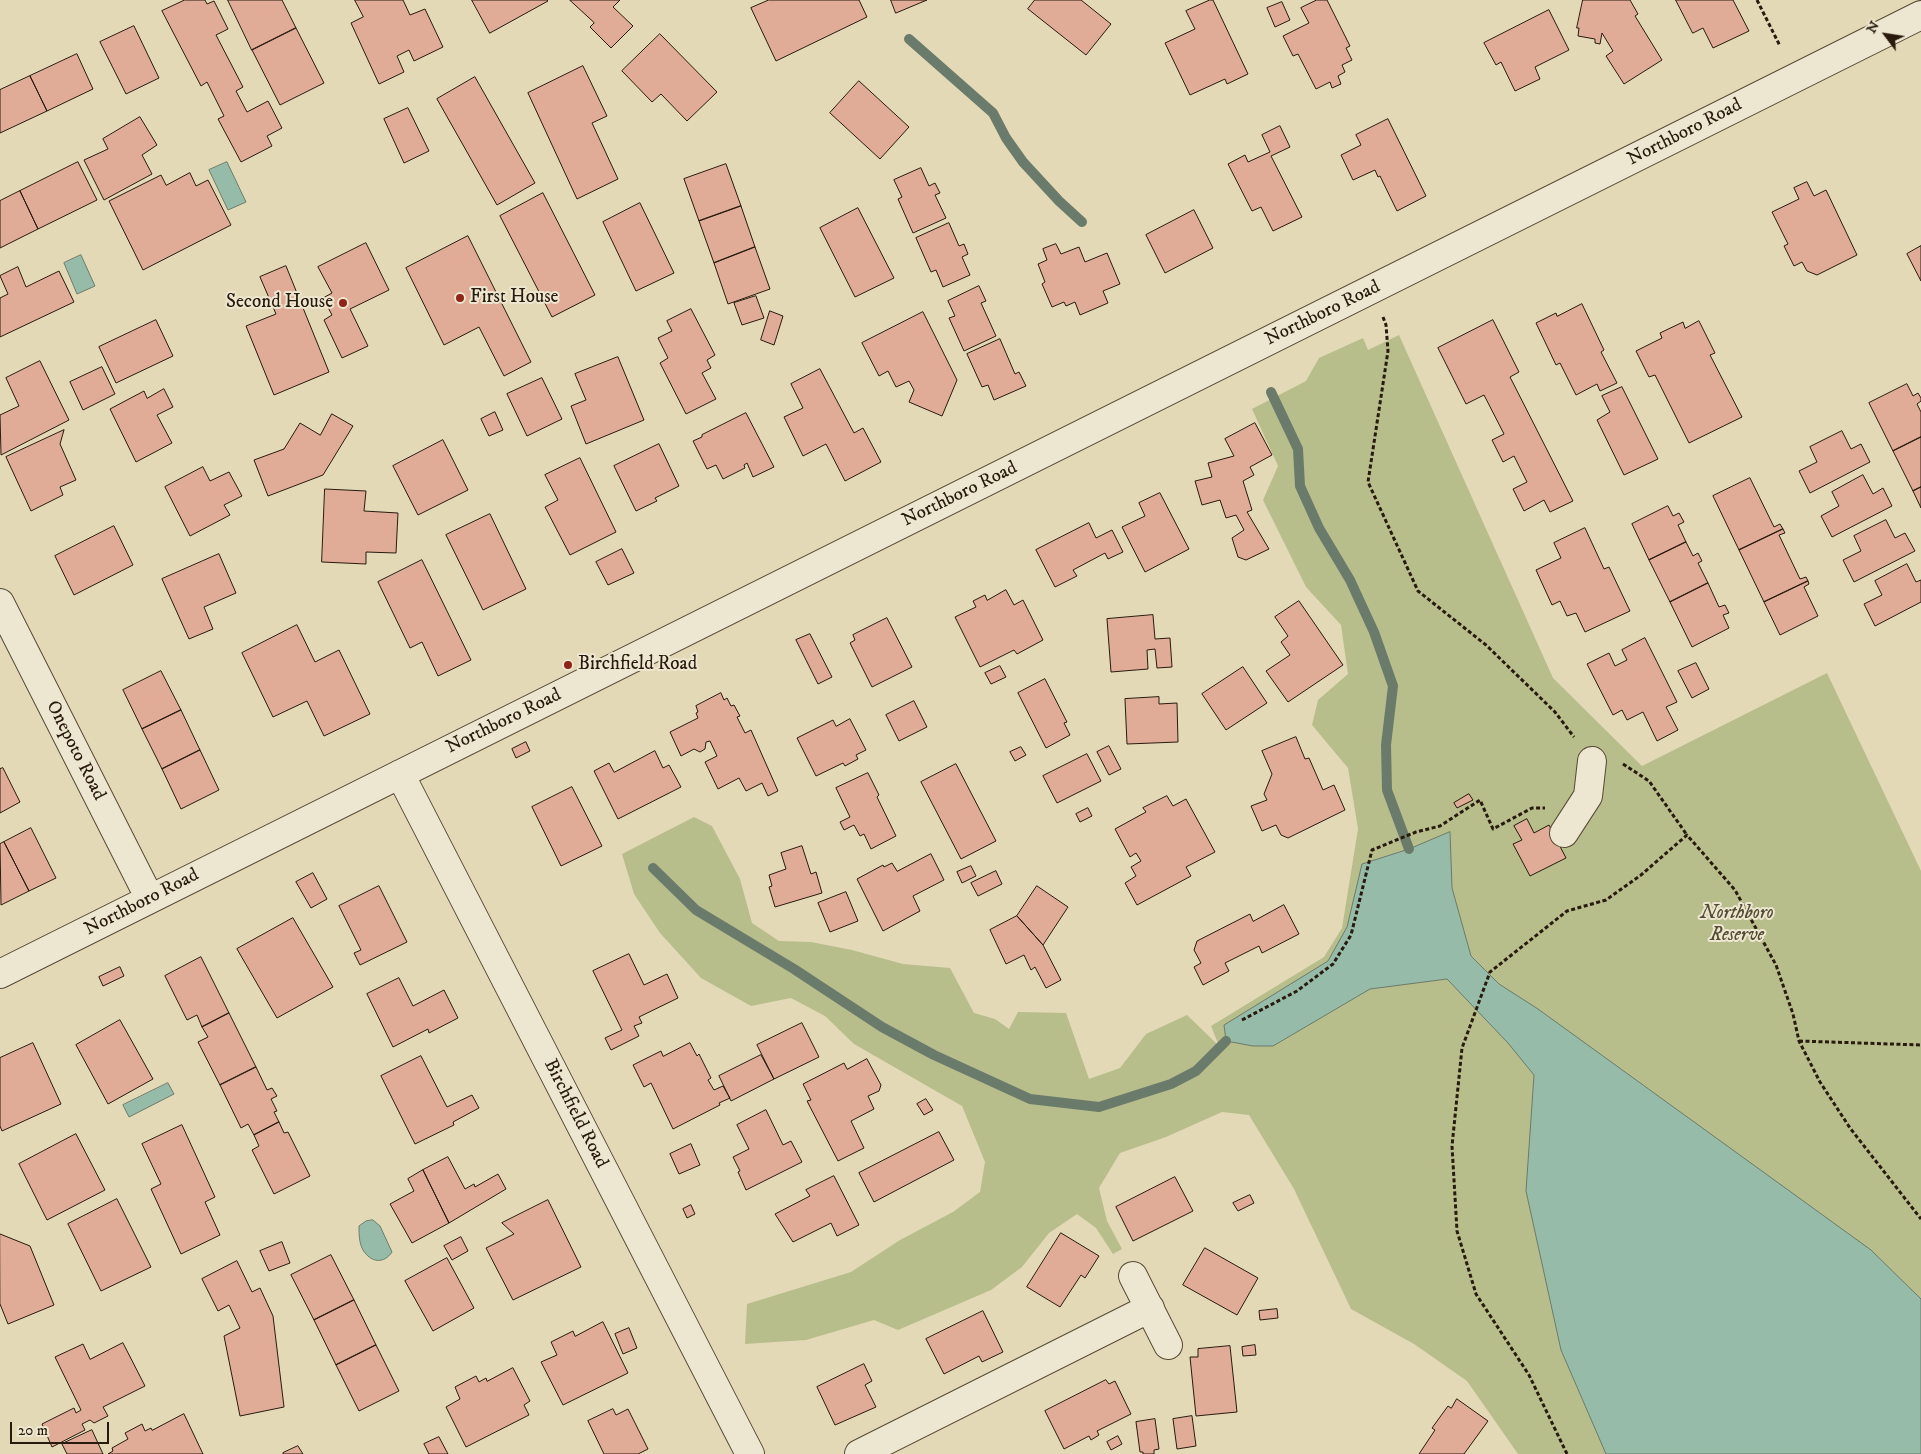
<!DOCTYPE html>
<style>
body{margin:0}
#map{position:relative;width:1921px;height:1454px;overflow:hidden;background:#e4d9b6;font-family:"IM FELL DW Pica",serif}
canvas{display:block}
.north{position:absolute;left:1861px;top:10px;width:50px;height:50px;-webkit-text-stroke:4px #ede6d0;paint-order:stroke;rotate:301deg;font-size:14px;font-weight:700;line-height:20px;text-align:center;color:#281a0d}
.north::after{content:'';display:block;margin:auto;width:18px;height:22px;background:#281a0d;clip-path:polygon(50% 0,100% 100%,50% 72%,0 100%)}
.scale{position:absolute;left:10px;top:1422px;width:99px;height:22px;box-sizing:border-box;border:2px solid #281a0d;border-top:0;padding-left:6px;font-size:15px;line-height:18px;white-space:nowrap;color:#281a0d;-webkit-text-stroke:4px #ede6d0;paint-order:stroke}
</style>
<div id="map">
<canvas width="1921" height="1454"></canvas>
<div class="north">N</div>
<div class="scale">20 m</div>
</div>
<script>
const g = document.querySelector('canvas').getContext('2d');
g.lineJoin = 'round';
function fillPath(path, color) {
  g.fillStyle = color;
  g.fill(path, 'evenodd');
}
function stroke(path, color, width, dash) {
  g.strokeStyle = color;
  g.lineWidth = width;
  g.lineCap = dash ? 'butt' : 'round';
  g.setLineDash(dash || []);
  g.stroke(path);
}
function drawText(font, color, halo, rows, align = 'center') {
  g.font = font + ' "IM FELL DW Pica",serif';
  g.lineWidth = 4;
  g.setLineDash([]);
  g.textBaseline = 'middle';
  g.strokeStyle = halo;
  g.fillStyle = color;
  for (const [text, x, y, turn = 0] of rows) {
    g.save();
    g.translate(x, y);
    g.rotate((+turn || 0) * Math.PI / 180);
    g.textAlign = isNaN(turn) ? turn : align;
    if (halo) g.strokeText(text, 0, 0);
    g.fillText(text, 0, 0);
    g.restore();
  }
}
const green = new Path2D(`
 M1399 335 1553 678 1642 766 1827 673 1921 871V1454H1518L1467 1381 1414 1344 1351 1309 1294 1189 1249 1115 1222 1112 1166 1137 1120 1153 1099 1188 1107 1221 1122 1249 1113 1254 1096 1228 1077 1214 1049 1233 1022 1267 991 1290 898 1330 874 1320 806 1340 745 1344 747 1304 851 1272 900 1240 953 1212 980 1192 985 1162 962 1106 854 1044 825 1016 791 998 751 1006 701 978 660 933 634 894 622 854 694 817 712 826 740 879 752 923 779 941 811 942 852 950 903 964 950 968 974 1013 995 1019 1009 1029 1018 1012 1066 1013 1089 1079 1120 1068 1146 1034 1187 1015 1219 1046 1211 1026 1324 957 1342 928 1358 829 1348 768 1312 725 1318 700 1348 674 1341 625 1306 587 1263 500 1278 466 1252 409 1306 381 1319 358 1363 338 1368 350Z`);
const water = new Path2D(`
 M227 162 246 202 228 210 209 170Z
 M81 255 95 286 77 294 64 263Z
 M1450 832 1452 888 1471 956 1499 984 1538 1009 1871 1250 1921 1299V1454H1606L1561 1350 1526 1191 1534 1075 1508 1043 1447 979 1370 989 1273 1046H1253L1226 1041 1224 1025 1328 961 1347 927 1362 864 1409 849Z
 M168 1083 174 1094 129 1117 123 1105Z
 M373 1220 380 1226 392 1252C384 1264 371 1263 363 1250 359 1243 359 1234 359 1226L366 1221Z`);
const stream = new Path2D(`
 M909 39 993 113 1006 138 1023 162 1059 201 1082 222
 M1271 392 1298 449 1300 486 1319 528 1350 580 1374 632 1393 686 1386 745 1387 790 1409 849
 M653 868 696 910 794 969 882 1027 934 1055 1030 1099 1099 1107 1171 1084 1196 1071 1226 1041`);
const building = new Path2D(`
 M185 0H205L207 4 214 1 228 29 216 35 243 87 236 91 247 112 268 101 282 128 267 136 272 146 241 162 218 119 224 116 207 82 201 86 162 11Z
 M228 0H282L296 28 252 50Z
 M355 0H403L410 15 425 9 443 47 414 61 409 50 397 56 404 72 379 84 351 23 363 17Z
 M472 0H547L548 1 490 33Z
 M570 0H620L613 7 633 26 611 48 590 27 594 23Z
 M769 0H859L867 17 776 61 751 8Z
 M891 0H927L896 13Z
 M1035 0H1081L1111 24 1086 55 1028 9Z
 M1210 0H1213L1248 74 1227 84 1225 79 1190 95 1165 43 1195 29 1186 11Z
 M1317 0H1327L1350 46 1346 48 1352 60 1342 65 1345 72 1338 76 1341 84 1332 88 1330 82 1316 89 1298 54 1293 56 1283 36 1309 23 1301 8Z
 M1583 0H1630L1638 14 1635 16 1662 60 1624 84 1606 56 1613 51 1602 33 1600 44 1595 43V39L1578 36 1579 28H1577Z
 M1676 0H1733L1749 31 1713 48 1703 28 1693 33Z
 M1282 2 1290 20 1275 27 1267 8Z
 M1549 10 1569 50 1535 67 1540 79 1515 91 1501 62 1496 65 1484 43Z
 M134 26 159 78 126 94 100 42Z
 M296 28 324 83 280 105 252 50Z
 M660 34 717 92 687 121 661 94 652 102 622 71Z
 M77 54 93 89 47 111 30 76Z
 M583 66 607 116 592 123 618 179 577 199 528 93Z
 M30 76 47 111 0 133V90Z
 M475 77 535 183 497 205 437 99Z
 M859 81 909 127 880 159 830 113Z
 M408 108 429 151 404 163 384 119Z
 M140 117 157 145 142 155 152 174 104 200 84 160 108 149 103 139Z
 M1388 119 1426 196 1397 211 1380 176 1378 177 1375 170 1353 180 1341 155 1361 145 1356 135Z
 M1280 126 1290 147 1271 156 1302 217 1273 231 1261 207 1252 211 1228 164 1245 155 1248 162 1270 152 1262 135Z
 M78 162 97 200 38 229 20 191Z
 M726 164 741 206 699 221 684 179Z
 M921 168 929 186 935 183 940 193 935 195 946 218 913 233 898 199 902 197 894 180Z
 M190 173 196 186 208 180 231 225 143 270 109 201 161 175 166 185Z
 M1807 182 1814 196 1826 190 1857 255 1817 275 1807 271 1802 262 1794 266 1784 246 1788 244 1772 212 1799 199 1794 188Z
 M20 191 38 229 0 248V201Z
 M543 193 595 295 552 317 500 216Z
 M640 203 674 273 636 291 603 222Z
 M741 206 755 247 714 263 699 221Z
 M858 208 894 278 855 297 820 228Z
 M1194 210 1213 248 1165 273 1146 235Z
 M949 223 959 246 964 244 968 254 962 257 970 275 943 287 936 270 931 272 916 238Z
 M468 236 531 362 504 376 479 327 444 345 406 268Z
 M366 243 389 290 350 309 368 346 342 358 324 320 332 315 323 298 332 293 318 267Z
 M1056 244 1061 254 1079 247 1085 262 1107 253 1120 284 1103 291 1108 303 1080 315 1075 302 1066 306 1064 302 1052 307 1042 284 1045 282 1038 264 1047 260 1043 249Z
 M1921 246V281L1907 254Z
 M755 247 770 289 728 304 714 263Z
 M286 266 329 372 274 395 246 326 276 314 260 277Z
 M18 267 26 287 59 271 74 302 0 337V298L8 294 0 276Z
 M979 286 986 301 981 303 996 336 964 351 949 318 955 316 948 301Z
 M756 296 764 318 742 325 734 303Z
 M1582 304 1604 350 1601 352 1617 383 1600 391 1597 384 1576 395 1560 363 1556 365 1536 323 1556 313 1557 316Z
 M691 309 715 355 707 360 711 368 702 373 716 399 686 414 660 363 668 358 658 338 672 331 667 321Z
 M770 311 783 316 774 345 761 340Z
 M923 312 957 380 942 416 909 402 914 390 909 381 896 387 888 371 879 376 862 343Z
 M156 320 173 356 116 383 99 347Z
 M1493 320 1519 372 1510 377 1573 501 1550 512 1544 500 1524 511 1513 489 1527 482 1514 456 1503 462 1492 440 1504 434 1484 395 1466 404 1438 348Z
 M1699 321 1715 353 1710 355 1742 417 1689 443 1655 375 1649 377 1636 351 1662 338 1660 333 1683 322 1685 328Z
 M1000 339 1015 374 1019 372 1026 386 994 400 988 385 982 387 967 354Z
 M618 357 644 420 586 444 571 406 586 400 575 374Z
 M40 361 69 420 1 455 0 415 19 406 6 378Z
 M102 367 115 394 83 410 70 382Z
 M820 369 854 433 863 428 881 462 845 481 826 444 803 456 784 417 803 408 791 384Z
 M542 378 562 419 527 436 507 394Z
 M1907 384 1913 396 1918 393 1921 398V401L1917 404 1921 412V437L1893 451 1869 403Z
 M1622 387 1658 459 1624 475 1597 420 1610 412 1602 396Z
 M164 389 173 407 157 415 172 443 136 462 110 409 144 391 147 398Z
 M495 412 503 430 489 436 481 419Z
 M746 413 774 467 753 477 747 463 744 465 745 468 723 479 716 465 707 469 693 441 702 437V435Z
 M332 414 353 426 323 475 268 496 254 460 284 449 300 423 320 435Z
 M1255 423 1272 455 1250 467 1254 475 1243 481 1252 510 1247 512 1269 549 1246 560 1238 557 1232 538 1244 530 1236 515 1226 518 1220 500 1202 505 1195 481 1212 477 1208 463 1234 456 1225 439Z
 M64 430 60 444 76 480 60 487 63 495 31 511 6 457Z
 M1842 431 1851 449 1861 444 1870 462 1810 493 1799 471 1817 462 1810 447Z
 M1921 437V487L1913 491 1893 451Z
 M443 440 468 490 418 515 393 466Z
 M659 444 679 486 655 498 657 501 636 511 614 466Z
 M580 458 616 532 570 555 545 507 558 500 545 475Z
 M203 467 210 481 229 472 242 496 224 505 230 515 190 536 165 487Z
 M1863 475 1873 494 1883 488 1892 506 1832 537 1821 516 1839 506 1832 492Z
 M1750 478 1774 527 1780 524 1783 529 1739 550 1713 496Z
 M1921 487V508L1913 491Z
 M325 489 366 491 364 511 398 513 396 553 366 552V564L322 562Z
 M1160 493 1189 549 1145 572 1122 527 1145 516 1139 503Z
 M1668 506 1673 516 1679 513 1684 522 1678 525 1686 542 1649 560 1632 524Z
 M490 514 526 589 483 610 446 535Z
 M1886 520 1895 538 1905 533 1915 551 1854 582 1843 560 1861 551 1854 536Z
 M1089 523 1096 538 1112 530 1123 552 1108 559 1105 553 1073 570 1077 576 1055 587 1036 550Z
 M114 526 133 565 74 595 55 556Z
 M1585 528 1604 569 1609 567 1630 611 1585 632 1576 613 1567 616 1560 601 1552 605 1536 570 1561 558 1554 543Z
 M1783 529 1785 533 1779 535 1800 579 1806 577 1808 581 1764 602 1739 550Z
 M1686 542 1693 556 1698 553 1702 561 1698 563 1708 583 1670 602 1649 560Z
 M622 549 634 573 608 585 596 562Z
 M219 554 236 593 204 607 213 629 189 639 162 579Z
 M422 560 471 660 438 676 422 642 410 648 378 582Z
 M1907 564 1916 582 1921 580V602L1875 626 1864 604 1882 595 1875 581Z
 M1808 581 1809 584 1804 587 1818 616 1780 635 1764 602Z
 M1708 583 1719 607 1725 605 1729 613 1723 615 1729 628 1692 647 1670 602Z
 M1006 590 1014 605 1023 600 1043 640 1017 654 1014 650 980 667 955 617 976 607 973 601 985 595 987 600Z
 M1299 601 1343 665 1288 702 1266 671 1290 655 1281 642 1288 636 1275 617Z
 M1153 615 1155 639 1170 638 1172 667 1157 668 1155 649 1147 650 1148 669 1111 672 1107 619Z
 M887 618 912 667 872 687 850 643 855 640 853 635Z
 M297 625 315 662 339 650 370 714 324 736 307 701 273 717 242 653Z
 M810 634 832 677 818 684 796 640Z
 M1645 638 1677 702 1666 707 1678 730 1657 741 1643 712 1627 720 1622 710 1613 715 1587 664 1609 653 1615 666 1627 660 1622 650Z
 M1696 663 1709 689 1692 698 1678 671Z
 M1000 666 1006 677 991 684 985 673Z
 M1243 667 1267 703 1226 730 1202 694Z
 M161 671 181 710 142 729 123 690Z
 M1045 679 1067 722 1064 723 1070 735 1046 748 1018 693Z
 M721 693 724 700 727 698 731 706 734 705 740 716 737 717 745 733 751 730 778 791 768 796 762 783 746 791 739 778 718 789 705 762 717 756 710 741 706 742 705 749 700 752 694 749 681 756 670 732 698 718 696 713 698 712 696 706Z
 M1159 697V704L1177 703 1178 742 1127 744 1125 699Z
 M914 701 927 727 899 741 886 715Z
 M181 710 200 750 162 769 142 729Z
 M850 719 866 750 856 755 858 759 845 766 843 763 816 776 797 738 833 720 836 726Z
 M1296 737 1305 759 1309 758 1323 790 1334 785 1345 810 1288 838 1281 835 1276 825 1262 831 1251 806 1267 800 1264 794 1272 774 1262 751Z
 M526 742 530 751 516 758 512 749Z
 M1109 746 1121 769 1109 775 1097 752Z
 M1021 747 1026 755 1015 761 1010 752Z
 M200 750 219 790 181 809 162 769Z
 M655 751 663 768 669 765 681 787 618 819 594 771 609 763 614 772Z
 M1087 754 1101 781 1057 803 1043 776Z
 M956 764 996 841 961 859 921 782Z
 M3 768 20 802 0 813V769Z
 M868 773 879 795 877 797 896 836 871 849 864 834 860 836 854 825 844 830 840 822 850 817 836 788Z
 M572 787 602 846 561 866 532 807Z
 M1469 794 1473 800 1457 808 1454 803Z
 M1167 796 1173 806 1186 799 1215 852 1186 867 1191 876 1137 905 1125 883 1136 876 1131 867 1141 861 1136 853 1130 857 1115 829 1146 812 1143 808Z
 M1088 808 1092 816 1080 822 1076 814Z
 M1527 819 1534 833 1549 825 1566 858 1530 876 1513 844 1522 840 1514 826Z
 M31 828 56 878 29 891 4 842Z
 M4 842 29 891 1 905 0 844Z
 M802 846 811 874 816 872 822 893 775 907 769 887 772 886 769 875 786 869 781 853Z
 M931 854 944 880 913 896 920 911 883 931 857 879 883 865 884 867 892 863 897 871Z
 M971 866 976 876 962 883 957 872Z
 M996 871 1002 884 978 896 971 883Z
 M313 873 327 899 311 908 296 882Z
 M379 886 407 942 360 965 354 953 361 950 339 906Z
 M1037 886 1068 907 1043 945 1017 916Z
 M846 892 858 921 830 932 818 903Z
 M1284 905 1299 934 1262 953 1259 946 1225 963 1229 971 1203 985 1194 967 1201 963 1194 950 1197 941 1250 914 1253 921Z
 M1017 916 1043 945 1061 980 1046 988 1035 967 1031 970 1024 955 1006 964 990 930Z
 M293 918 333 987 277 1018 237 949Z
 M629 954 644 985 667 974 678 998 639 1017 642 1023 634 1026 639 1036 611 1050 605 1038 622 1030 593 971Z
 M201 957 229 1013 202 1027 197 1015 187 1020 165 976Z
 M120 967 124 976 103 986 99 977Z
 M399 978 413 1006 444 990 458 1018 429 1033 428 1029 393 1047 367 994Z
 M229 1013 256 1067 220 1085 198 1042 208 1037 202 1027Z
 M120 1020 153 1079 108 1104 76 1045Z
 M802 1023 819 1057 774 1079 757 1045Z
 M33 1043 61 1104 2 1131 0 1126V1058Z
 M690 1043 697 1056 699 1054 711 1078 708 1080 714 1090 723 1086 730 1098 719 1103 720 1105 673 1129 651 1083 644 1087 633 1065 661 1051 663 1056Z
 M761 1055 774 1079 731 1101 719 1076Z
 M421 1056 447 1107 472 1095 479 1108 453 1122 454 1125 415 1144 381 1076Z
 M867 1059 881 1085 879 1091 868 1096 874 1109 851 1121 864 1148 838 1161 807 1101 811 1100 803 1084 844 1063 847 1069Z
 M256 1067 267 1090 272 1088 277 1096 271 1099 277 1111 274 1112 279 1122 254 1135 248 1124 241 1128 220 1085Z
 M926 1099 933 1110 924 1115 917 1104Z
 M766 1110 783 1145 791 1141 802 1162 746 1190 738 1172 740 1171 733 1157 749 1149 737 1125Z
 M279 1122 284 1133 288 1132 310 1176 274 1194 252 1150 259 1146 254 1135Z
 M182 1125 215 1197 205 1202 220 1235 181 1254 151 1189 161 1184 142 1144Z
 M939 1132 954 1160 874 1202 859 1173Z
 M76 1134 105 1190 47 1220 19 1164Z
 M691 1144 700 1165 679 1174 670 1154Z
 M448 1157 465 1189 474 1184 475 1187 498 1174 506 1189 449 1223 423 1170Z
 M423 1170 449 1223 412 1243 390 1204 414 1191 408 1179Z
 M834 1176 859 1225 837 1236 831 1223 793 1242 775 1214 810 1196 806 1190Z
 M1175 1177 1193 1211 1133 1241 1116 1207Z
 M1250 1195 1254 1203 1238 1211 1233 1203Z
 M117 1199 151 1267 101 1291 68 1224Z
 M548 1200 581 1267 513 1300 486 1248 514 1234 502 1223Z
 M691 1205 695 1214 687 1218 683 1209Z
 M1061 1233 1099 1256 1085 1278 1081 1275 1060 1307 1027 1287Z
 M0 1234 30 1246 54 1305 8 1324 0 1304Z
 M461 1237 468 1251 452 1260 444 1246Z
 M282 1242 290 1263 269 1271 260 1251Z
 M1205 1248 1258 1278 1237 1315 1183 1285Z
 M331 1255 354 1300 314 1320 291 1275Z
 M447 1258 474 1308 433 1331 405 1281Z
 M237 1261 252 1292 260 1288 273 1316 284 1407 240 1416 224 1336 240 1328 229 1305 218 1311 202 1279Z
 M354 1300 376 1345 336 1365 314 1320Z
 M1277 1309 1278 1318 1260 1320 1259 1311Z
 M983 1311 1003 1352 982 1362 979 1356 944 1374 926 1339Z
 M603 1322 628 1373 563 1405 541 1362 557 1355 551 1342 573 1331 575 1336Z
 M629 1328 637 1348 623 1354 615 1334Z
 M123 1343 145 1386 103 1407 108 1416 94 1423 90 1420 82 1424 85 1430 52 1447 42 1424 74 1408 76 1413 81 1410 55 1357 83 1344 90 1359Z
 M376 1345 399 1391 359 1411 336 1365Z
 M1255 1345 1256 1355 1243 1356 1242 1347Z
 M1230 1346 1237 1412 1196 1416 1190 1357H1198V1349Z
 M864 1364 872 1381 865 1385 876 1407 835 1425 817 1387Z
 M513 1368 530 1401 524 1405 529 1415 466 1447 446 1407 460 1399 455 1387 476 1376 479 1382 486 1378 487 1381Z
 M1106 1380 1109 1384 1115 1381 1131 1414 1097 1431 1099 1435 1091 1440 1089 1436 1064 1449 1045 1411Z
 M1457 1399 1488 1421 1464 1454H1419L1435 1430 1432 1428 1448 1406 1451 1408Z
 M613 1409 616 1415 628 1409 648 1449 638 1454H604L588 1421Z
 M184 1414 203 1454H108L113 1451 112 1448 128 1439 125 1433 142 1424 145 1431 151 1428 152 1430Z
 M1192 1416 1196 1446 1177 1449 1173 1419Z
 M1155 1419 1159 1449 1154 1450V1454H1143V1452H1140L1136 1422Z
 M92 1430 103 1454H67L62 1444Z
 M1118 1436 1122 1444 1111 1450 1107 1442Z
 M439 1437 448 1454H429L424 1444Z
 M298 1446 303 1454H283V1453Z`);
const path = new Path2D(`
 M1757 0 1780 46
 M1383 317 1386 325 1388 351 1368 482 1418 591 1486 645 1555 712 1574 737
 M1623 764 1649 781 1687 835
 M1242 1020 1297 991 1333 964 1351 935 1372 850 1416 832 1440 826 1480 800 1493 829 1532 808H1545
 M1799 1041 1921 1045
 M1567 1454 1529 1375 1476 1294 1457 1231 1452 1146 1462 1048 1490 972 1567 911 1606 900 1641 875 1687 835 1735 890 1776 965 1793 1014 1799 1041 1820 1082 1850 1128 1921 1219`);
const minor = new Path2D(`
 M0 603 150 899
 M400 774 750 1454
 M1564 833 1588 796 1592 761
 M0 974 1921 15
 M1133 1276 1168 1345
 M859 1454 1150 1308`);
const markers = [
 [460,298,5,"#8f2418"],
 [343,303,5,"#8f2418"],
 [568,665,5,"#8f2418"]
];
const streetNames = [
 ["Northboro Road",1685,133,-27],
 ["Northboro Road",1323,314,-26],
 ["Northboro Road",960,495,-26],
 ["Northboro Road",504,722,-26],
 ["Onepoto Road",75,751,63],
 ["Northboro Road",142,903,-27],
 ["Birchfield Road",575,1114,63]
];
const poiNames = [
 ["First House",470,298],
 ["Second House",333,303,"right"],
 ["Birchfield Road",578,665]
];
const parkNames = [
 ["Northboro",1737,914],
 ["Reserve",1737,936]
];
fillPath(green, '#b7be8c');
fillPath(water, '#97bba9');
stroke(water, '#6b7b6b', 1);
stroke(stream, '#6b7b6b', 10);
fillPath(building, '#e0ab97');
stroke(building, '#281a0d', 1);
stroke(minor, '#574a37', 30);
stroke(path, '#281a0d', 3, [4, 2.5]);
stroke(minor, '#ede6d0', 28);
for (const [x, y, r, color] of markers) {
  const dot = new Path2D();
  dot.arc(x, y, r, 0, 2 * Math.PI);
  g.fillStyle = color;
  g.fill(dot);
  stroke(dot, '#ede6d0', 2);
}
drawText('19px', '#281a0d', '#ede6d0', streetNames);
drawText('19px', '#281a0d', '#ede6d0', poiNames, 'left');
drawText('italic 19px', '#534b33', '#ede6d0', parkNames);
</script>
